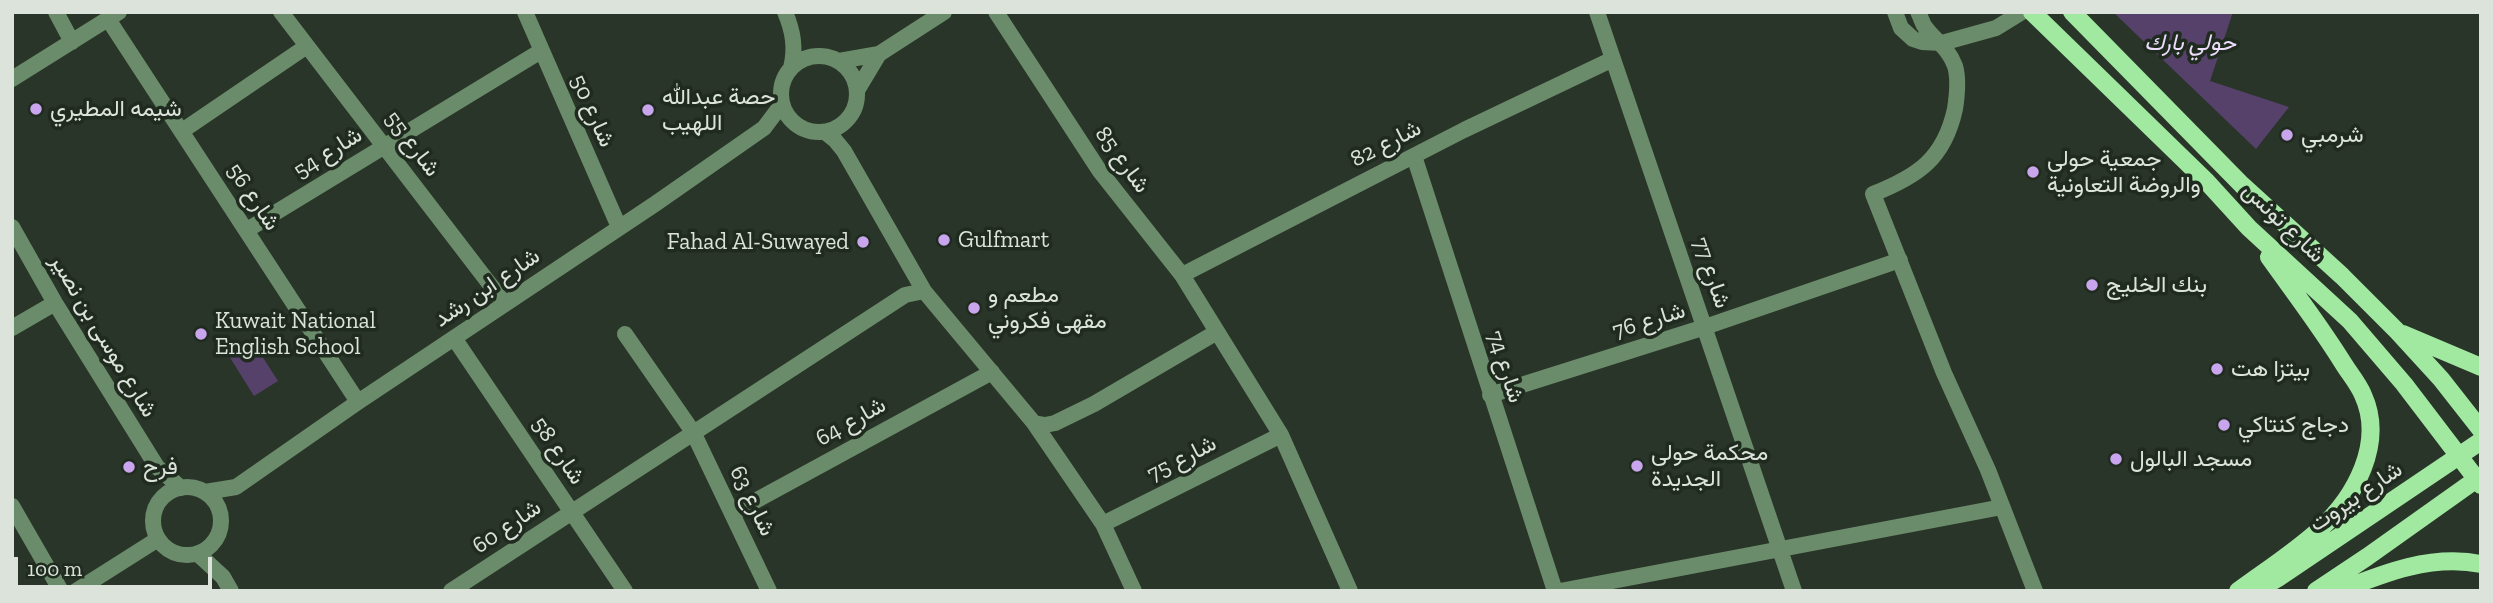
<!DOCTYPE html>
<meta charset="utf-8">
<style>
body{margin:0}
#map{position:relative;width:2493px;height:603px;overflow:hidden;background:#293529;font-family:"Zilla Slab",serif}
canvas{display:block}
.frame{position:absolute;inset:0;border:14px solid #dce3db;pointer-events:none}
.scale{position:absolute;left:14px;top:557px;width:198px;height:32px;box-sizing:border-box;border:4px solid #dce3db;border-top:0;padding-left:9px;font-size:21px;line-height:24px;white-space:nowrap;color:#dce3db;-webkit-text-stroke:5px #202b1f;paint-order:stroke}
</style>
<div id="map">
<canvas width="2493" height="603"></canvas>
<div class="frame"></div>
<div class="scale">100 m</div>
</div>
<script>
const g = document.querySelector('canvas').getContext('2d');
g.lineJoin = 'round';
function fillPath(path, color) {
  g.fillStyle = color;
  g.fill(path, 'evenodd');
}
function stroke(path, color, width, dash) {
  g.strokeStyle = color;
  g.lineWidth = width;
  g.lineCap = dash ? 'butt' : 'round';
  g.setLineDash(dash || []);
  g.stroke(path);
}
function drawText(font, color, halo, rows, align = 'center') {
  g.font = font + ' "Zilla Slab",Vazirmatn,serif';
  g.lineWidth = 7;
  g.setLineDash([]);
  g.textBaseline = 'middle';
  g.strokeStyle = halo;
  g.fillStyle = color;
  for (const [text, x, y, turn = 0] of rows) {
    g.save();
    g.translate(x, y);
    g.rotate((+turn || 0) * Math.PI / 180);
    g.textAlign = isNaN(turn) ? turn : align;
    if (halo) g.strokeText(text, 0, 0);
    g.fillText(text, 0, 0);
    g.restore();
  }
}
const green = new Path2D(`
 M2113 12H2233L2210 81 2289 107 2256 149Z
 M253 342 278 381 254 396 229 356Z`);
const minor = new Path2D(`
 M56 12 72 42
 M281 12 505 304
 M525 12 619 227
 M785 12C793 31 796 48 791 68
 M996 12 1099 170 1182 275 1281 435 1350 591
 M1597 12 1794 591
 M1895 12 1901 28 1913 39 1922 42 1942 43 1996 28 2022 12
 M1918 12C1921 17 1922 23 1925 27 1935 41 1948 47 1955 66 1959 79 1957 96 1955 109 1944 159 1918 176 1873 194L1944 373 1988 470 2035 591
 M108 19 358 402
 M781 94a38 38 0 1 1 76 0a38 38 0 1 1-76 0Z
 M839 61 879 54 944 12
 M12 79 119 12
 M858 89 879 54
 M182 131 307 46
 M825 132 835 140 844 151 924 291 1034 423 1103 524 1134 591
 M1414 156 1555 591
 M12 227 55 303 157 467 181 488
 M247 230 541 51
 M1182 275 1464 130 1613 59
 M12 328 55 303
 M625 334 693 432 769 591
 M454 338 625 591
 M1490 395 1705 327 1900 260
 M1034 423 1045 425 1055 423 1094 404 1217 332
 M153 521a34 34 0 1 1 68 0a34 34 0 1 1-68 0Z
 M205 492 236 487 358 402 655 204 764 128 782 104
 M12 506 61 591
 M733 513 992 372
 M1103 524 1281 435
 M198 554 223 577 231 591
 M76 591 158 539
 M451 591 905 295 924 291
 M1560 591 2002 507`);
const major = new Path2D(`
 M2032 12 2207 182 2249 228 2350 321 2404 384 2481 485
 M2072 12 2242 185 2342 276 2398 332 2441 379 2481 430
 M2403 334 2481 367
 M2238 591C2265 571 2295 552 2320 529 2355 497 2385 443 2363 395 2358 383 2349 373 2343 363 2320 326 2294 292 2269 257
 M2256 591 2278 578 2481 441
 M2316 591 2367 557 2481 476
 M2339 591C2384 573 2432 554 2481 564`);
const markers = [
 [36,109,7,"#c9a5ee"],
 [648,110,7,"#c9a5ee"],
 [2287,135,7,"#c9a5ee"],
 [2033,172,7,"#c9a5ee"],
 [944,240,7,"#c9a5ee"],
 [863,242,7,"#c9a5ee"],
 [2092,285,7,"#c9a5ee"],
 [974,308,7,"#c9a5ee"],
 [201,334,7,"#c9a5ee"],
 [2217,369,7,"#c9a5ee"],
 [2224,425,7,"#c9a5ee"],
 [2116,459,7,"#c9a5ee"],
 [1637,466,7,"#c9a5ee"],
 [129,467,7,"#c9a5ee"]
];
const parkNames = [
 ["حولي بارك",2190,43]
];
const poiNames = [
 ["حصة عبدالله",662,97],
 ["اللهيب",662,123],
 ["شيمه المطيري",50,109],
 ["شرمبي",2301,135],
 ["جمعية حولي",2047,159],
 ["والروضة التعاونية",2047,185],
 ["Gulfmart",958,240],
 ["Fahad Al-Suwayed",849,242,"right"],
 ["بنك الخليج",2106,285],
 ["مطعم و",988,295],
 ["مقهى فكروني",988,321],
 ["Kuwait National",215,321],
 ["English School",215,347],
 ["بيتزا هت",2231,369],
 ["دجاج كنتاكي",2238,425],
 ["محكمة حولى",1651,453],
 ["الجديدة",1651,479],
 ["مسجد البالول",2130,459],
 ["فرح",143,467]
];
const streetNames = [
 ["شارع 50",592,111,66],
 ["شارع 55",412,144,53],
 ["شارع 82",1386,144,-27],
 ["شارع 54",328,153,-32],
 ["شارع 85",1122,160,54],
 ["شارع 56",253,197,56],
 ["شارع تونس",2283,223,44],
 ["شارع 77",1711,273,71],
 ["شارع ابن رشد",487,288,-34],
 ["شارع 76",1649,321,-17],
 ["شارع موسى بن نصير",103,336,59],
 ["شارع 74",1505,367,72],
 ["شارع 64",851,422,-29],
 ["شارع 58",558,451,56],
 ["شارع 75",1182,459,-27],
 ["شارع بيروت",2356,497,-34],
 ["شارع 63",752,501,64],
 ["شارع 60",507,527,-34]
];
fillPath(green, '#56416a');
stroke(minor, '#6b8c6a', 16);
stroke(major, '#a1e8a0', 18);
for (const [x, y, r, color] of markers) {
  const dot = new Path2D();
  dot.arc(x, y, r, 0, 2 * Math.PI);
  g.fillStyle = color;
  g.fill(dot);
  stroke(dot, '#202b1f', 2.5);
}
drawText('italic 23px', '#ecddfd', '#202b1f', parkNames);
drawText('23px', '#dce3db', '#202b1f', poiNames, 'left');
drawText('23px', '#dce3db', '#202b1f', streetNames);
</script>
